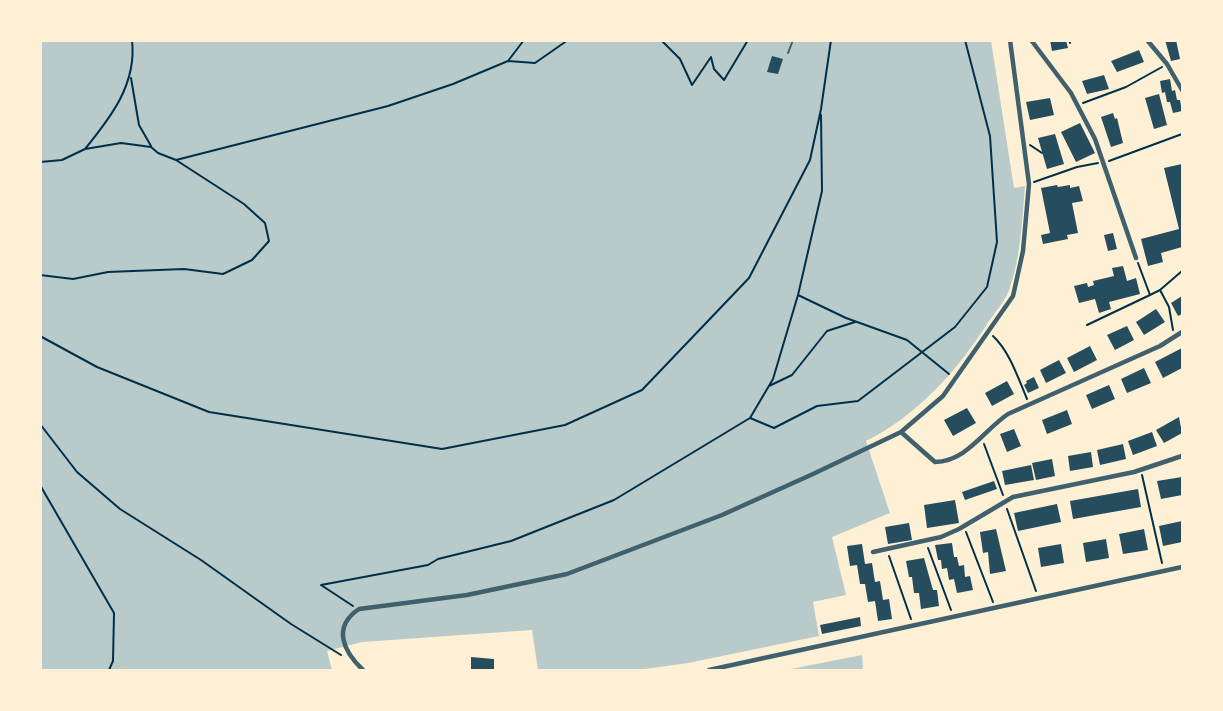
<!DOCTYPE html>
<style>
body{margin:0}
#map{position:relative;width:1223px;height:711px;overflow:hidden;background:#fdf0d5;font-family:Barlow,sans-serif}
canvas{display:block}
.frame{position:absolute;inset:0;border:42px solid #fdf0d5;pointer-events:none}
</style>
<div id="map">
<canvas width="1223" height="711"></canvas>
<div class="frame"></div>
</div>
<script>
const g = document.querySelector('canvas').getContext('2d');
g.lineJoin = 'round';
function fillPath(path, color) {
  g.fillStyle = color;
  g.fill(path, 'evenodd');
}
function stroke(path, color, width, dash) {
  g.strokeStyle = color;
  g.lineWidth = width;
  g.lineCap = dash ? 'butt' : 'round';
  g.setLineDash(dash || []);
  g.stroke(path);
}
const green = new Path2D(`
 M40 41H991L1014 188 1025 186C1022 220 1021 257 1009 290 1005 301 996 311 989 321 958 370 918 415 866 441L890 513 832 537 846 595 813 602 819 636 688 663 638 670H538L532 630 362 642 327 651 332 670H41Z
 M862 655 863 670H786Z`);
const building = new Path2D(`
 M1050 40H1066L1068 48 1052 51Z
 M1165 40H1176L1180 59 1171 61Z
 M1139 50 1144 62 1117 72 1111 61Z
 M772 56 783 59 778 74 767 72Z
 M1104 75 1109 89 1087 94 1082 81Z
 M1170 79 1172 91 1175 90 1177 100H1180L1182 111 1173 113 1170 102H1167L1165 92 1162 93 1160 81Z
 M1159 94 1167 125 1154 129 1145 98Z
 M1050 98 1054 115 1030 120 1026 102Z
 M1113 113 1115 119 1117 118 1123 143 1111 147 1101 117Z
 M1080 123 1095 153 1076 162 1061 132Z
 M1055 134 1064 164 1047 169 1038 138Z
 M1182 164V247L1161 253 1163 262 1148 266 1141 239 1179 229 1164 168Z
 M1057 185 1058 187 1070 185V188L1079 186 1083 201 1072 203 1078 233 1067 235 1068 239 1043 244 1041 235 1050 233 1041 188Z
 M1113 233 1117 249 1108 251 1104 235Z
 M1123 266 1127 281 1136 278 1140 294 1109 302 1111 309 1099 313 1095 299 1079 303 1074 286 1087 283 1088 287 1094 285 1093 281 1114 276 1112 268Z
 M1182 296V314L1178 316 1171 303Z
 M1156 309 1165 322 1144 335 1136 322Z
 M1127 326 1134 340 1115 350 1107 335Z
 M1090 346 1097 360 1074 372 1067 358Z
 M1182 348V368L1163 378 1155 362Z
 M1059 360 1066 373 1046 383 1040 370Z
 M1144 368 1151 383 1127 393 1121 379Z
 M1034 377 1039 388 1028 393 1024 385 1027 383 1026 381Z
 M1007 381 1014 394 992 406 985 393Z
 M1109 385 1115 399 1092 409 1086 395Z
 M967 408 976 423 953 436 944 420Z
 M1067 410 1072 424 1047 434 1042 420Z
 M1179 417 1182 433 1164 443 1156 430Z
 M1014 429 1021 446 1007 452 1000 434Z
 M1152 432 1157 446 1133 455 1128 441Z
 M1123 444 1126 459 1100 465 1097 450Z
 M1091 452 1093 467 1070 471 1068 456Z
 M1052 459 1055 476 1036 480 1032 463Z
 M1031 465 1034 480 1005 485 1002 471Z
 M1182 477V495L1161 499 1157 481Z
 M994 481 997 489 965 500 962 492Z
 M1138 489 1141 507 1073 519 1070 501Z
 M955 500 959 523 927 528 924 505Z
 M1057 504 1061 522 1018 531 1014 513Z
 M1182 521V542L1163 546 1159 526Z
 M909 523 912 540 888 544 885 527Z
 M996 529 1006 571 990 574 988 552 983 553 980 532Z
 M1144 529 1148 550 1123 554 1119 534Z
 M1106 539 1109 558 1086 562 1083 543Z
 M952 543 954 557H957L959 566 964 565 965 577 970 576 973 590 957 593 954 579 949 580 947 568 942 569 941 560H938L935 545Z
 M862 544 865 564 872 563 875 582 880 581 883 600 889 599 892 619 878 621 875 601 868 602 865 584H860L857 565 850 566 847 546Z
 M1061 544 1064 563 1041 567 1038 548Z
 M924 558 933 590H937L939 606 921 609 919 593H914L912 577H909L906 561Z
 M860 617 861 626 822 634 820 625Z
 M471 657 494 659V670H471Z`);
const path = new Path2D(`
 M661 40 680 59 692 85 711 57 714 69 724 80 748 40
 M1070 40V43
 M508 61 535 63 568 40
 M131 78 139 125 151 146
 M1083 103 1126 87 1162 67
 M1030 145 1042 153
 M85 149C111 117 137 84 132 40
 M176 160 388 106 453 84 508 61 524 40
 M1109 161 1182 134
 M40 162 62 160 85 149 121 143 151 147 158 153 176 160 244 204 265 223 269 241 252 260 223 274 184 269 108 272 73 279 40 275
 M1034 182 1077 167 1098 163
 M1138 263 1150 295 1160 290 1182 271
 M1160 290 1169 307 1173 330
 M798 295 846 318 907 340 949 374
 M1087 325 1150 295
 M40 336 97 367 209 412 442 449 565 425 642 390 749 278 810 160 821 109 831 40
 M993 336C1010 352 1018 378 1027 399
 M769 386 792 375 827 331 855 322
 M750 418 773 379 798 295 822 191 821 115
 M40 424 77 472 120 509 201 560 291 624 341 655
 M984 444 1003 495
 M1142 475 1162 563
 M40 485 114 613 113 661 109 670
 M1007 509 1036 591
 M966 532 993 602
 M928 548 951 610
 M889 556 911 619
 M353 606 321 585 428 565 438 559 511 541 614 500 750 418 774 428 817 406 858 401 955 327 987 287 997 242 990 136 965 40`);
const service = new Path2D(`
 M788 53 793 40`);
const minor = new Path2D(`
 M1031 40 1071 93 1095 139 1136 258
 M1147 40 1167 64 1182 90
 M901 432 935 462C967 461 983 431 1008 414L1160 346 1182 332
 M873 552 941 537 959 529 1013 497 1134 472 1182 456
 M363 670C343 651 332 627 359 609L467 595 567 574 722 515 813 474 901 432 943 396 1013 296 1023 251 1029 184 1010 40
 M709 670 1182 567`);
fillPath(green, '#b9caca');
fillPath(building, '#264d5e');
stroke(path, '#003049', 2);
stroke(service, '#3f606c', 2);
stroke(minor, '#3f606c', 4.5);
</script>
